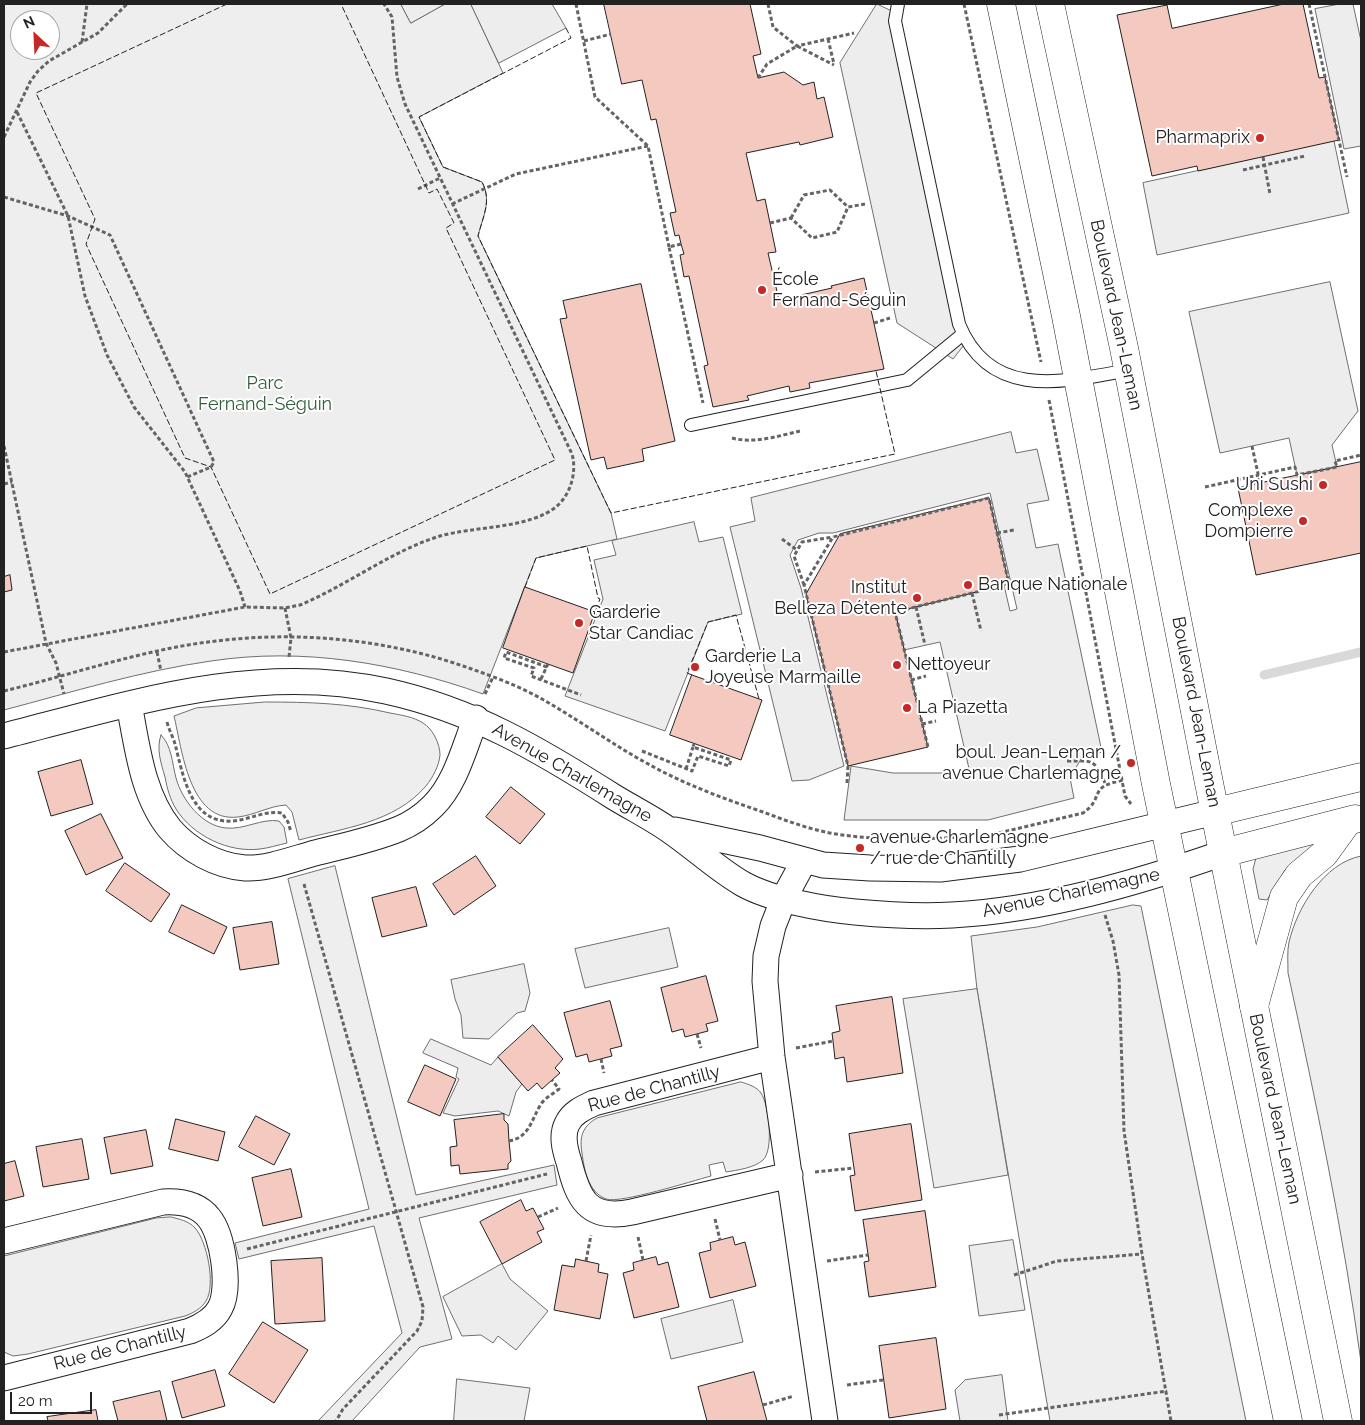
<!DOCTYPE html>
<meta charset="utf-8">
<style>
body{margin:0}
#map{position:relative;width:1365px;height:1425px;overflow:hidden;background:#fff;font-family:Raleway,sans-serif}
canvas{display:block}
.frame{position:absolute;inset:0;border:5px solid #222;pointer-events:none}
.north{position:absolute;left:10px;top:10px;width:50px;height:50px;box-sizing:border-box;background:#fff;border:1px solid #a7a7a7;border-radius:50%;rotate:335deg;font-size:14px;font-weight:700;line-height:20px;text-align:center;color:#222}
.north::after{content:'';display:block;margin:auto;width:18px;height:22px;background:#c62828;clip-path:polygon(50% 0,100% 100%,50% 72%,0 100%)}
.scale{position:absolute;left:10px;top:1392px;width:82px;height:22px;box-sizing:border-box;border:2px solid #222;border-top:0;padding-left:6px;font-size:15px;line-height:18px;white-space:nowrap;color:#222;-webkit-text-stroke:4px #fff;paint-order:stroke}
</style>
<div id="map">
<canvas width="1365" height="1425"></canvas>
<div class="frame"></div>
<div class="north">N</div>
<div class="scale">20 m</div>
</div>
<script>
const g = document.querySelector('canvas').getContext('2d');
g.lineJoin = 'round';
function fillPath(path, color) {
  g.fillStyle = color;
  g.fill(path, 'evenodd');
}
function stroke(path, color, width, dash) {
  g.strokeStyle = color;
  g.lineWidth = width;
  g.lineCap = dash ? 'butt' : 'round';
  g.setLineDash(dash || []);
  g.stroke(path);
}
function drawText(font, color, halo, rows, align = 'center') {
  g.font = font + ' Raleway,sans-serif';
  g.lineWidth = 4;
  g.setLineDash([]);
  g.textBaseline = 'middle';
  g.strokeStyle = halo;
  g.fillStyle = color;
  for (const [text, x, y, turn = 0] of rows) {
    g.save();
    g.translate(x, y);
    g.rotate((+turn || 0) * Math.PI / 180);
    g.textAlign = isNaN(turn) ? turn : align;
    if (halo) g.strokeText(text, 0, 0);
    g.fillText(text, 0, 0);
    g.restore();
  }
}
const green = new Path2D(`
 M4 4H401L411 23 445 4H471L503 73 419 117 443 167 482 182C492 201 483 216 478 236L611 513 617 539 536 558 483 694C396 663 303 647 211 661 141 671 72 692 4 710ZM20 20H50V50H20Z
 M265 702C308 702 348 703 390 713 401 715 414 717 423 723 433 729 440 744 440 755 439 766 433 777 426 786 394 823 344 828 299 840L292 812 286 805C269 806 255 815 238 817 189 823 182 749 174 716L196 708Z
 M161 735C172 746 172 763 176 778 182 800 202 826 226 828 244 830 262 818 279 821L284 827 287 843C278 845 269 848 260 849 229 853 193 836 176 809 170 799 167 788 165 777 161 763 156 749 161 735Z
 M1314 842 1315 844 1285 870 1267 900 1259 899 1253 869 1256 858Z
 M1361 856V1362C1343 1231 1316 1102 1288 973 1288 963 1287 951 1289 942 1297 908 1324 863 1361 856Z
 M335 866 416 1195 554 1165 557 1185 419 1218 452 1339 420 1347 352 1421H318L402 1333 374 1226 239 1259 235 1243 369 1209 288 879Z
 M1133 905 1141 906 1246 1421H1050L977 989 971 936 1037 927Z
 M741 1082C748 1084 757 1087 761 1093 769 1105 774 1150 763 1160 754 1168 738 1170 726 1172L723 1162 709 1165 711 1176C692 1181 620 1204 606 1199 588 1192 584 1169 582 1153 579 1136 583 1126 597 1118Z
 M171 1217C179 1219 189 1221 195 1228 207 1241 216 1285 206 1301 201 1309 193 1313 185 1316L28 1354 13 1356 4 1352V1256L156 1218Z`);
const parking = new Path2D(`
 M401 4H445L411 23Z
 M471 4H552L566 28 499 63Z
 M877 4 896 13 967 341 953 359 897 323 840 63Z
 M1340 4H1353L1361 41V146L1344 149 1315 9Z
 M1334 141 1349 213 1157 255 1143 183Z
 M1330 282 1358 411 1332 445 1337 467 1297 475 1289 438 1220 453 1189 312Z
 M1011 432 1016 453 1037 449 1049 500 1027 504 1036 548 1058 544 1102 752 1081 759 1070 778 1074 798 988 820H844L851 766 893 773H970L940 642 904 650 895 612 1004 585 1010 611 1017 609 990 493 833 533H819L798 540 790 555 801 588 844 766 809 780 792 781 730 527 755 521 751 498Z
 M694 522 699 542 723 537 742 614 708 622 665 731 565 696 603 599 594 560 616 555 612 541Z
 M669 928 678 967 585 988 575 949Z
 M524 964 530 993 525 1011 517 1013 489 1039 463 1038 461 1015 455 999 451 980Z
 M977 989 1008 1175 934 1188 903 999Z
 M431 1039 491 1065 498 1057 522 1084 516 1092 509 1116 498 1111 455 1116 443 1113 459 1079 456 1077 458 1068 423 1053Z
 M1013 1240 1025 1310 979 1316 969 1246Z
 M502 1264 510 1279 548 1311 516 1350 498 1336 493 1343 481 1335 462 1336 443 1297Z
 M733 1300 743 1342 671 1359 661 1319Z
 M1002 1375 1008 1421H960L955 1390 965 1380Z
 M457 1379 530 1388 524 1421H454Z`);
const stream = new Path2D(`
 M1264 675 1361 652`);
const building = new Path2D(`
 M604 4H750L761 54 753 56 758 78 784 72 803 85 814 82 817 99 824 97 833 137 800 145 799 142 746 153 757 201 765 199 770 223 776 252 768 253 779 300 832 288 831 286 864 278 884 369 809 383 810 388 790 392 789 386 747 396 749 400 713 407 704 366 708 365 689 276 684 277 680 255 684 254 681 244 679 235 675 236 670 213 676 212 656 119 651 120 642 80 622 84Z
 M1284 4H1303L1319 78 1325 77 1339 140 1198 171 1197 166 1152 176 1117 15 1167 5 1172 28Z
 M641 284 675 441 642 449 644 461 607 469 604 457 591 460 560 319 567 318 563 301Z
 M1361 462V553L1256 575 1238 488Z
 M989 498 1009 584 895 612 928 747 848 766 806 594 840 534Z
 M10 575 12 590 4 592V577Z
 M525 587 595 612 573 673 503 648Z
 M692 675 762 700 741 760 670 735Z
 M81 760 93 804 51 816 38 772Z
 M511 787 545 814 520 844 486 817Z
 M101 814 123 858 86 875 65 831Z
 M476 856 496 886 454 915 433 884Z
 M125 863 170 894 151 922 106 891Z
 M416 887 427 926 382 937 372 898Z
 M182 905 227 927 214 954 169 932Z
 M272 922 279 964 240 970 233 928Z
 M706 976 718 1021 706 1024 708 1031 685 1037 683 1029 672 1032 661 988Z
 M892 997 903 1073 847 1082 844 1057 835 1059 833 1041 832 1033 840 1031 836 1006Z
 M610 1001 622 1046 610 1049 612 1056 589 1062 587 1054 576 1057 564 1013Z
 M533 1025 563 1059 555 1068 560 1073 552 1080 542 1089 537 1083 528 1091 498 1057Z
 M425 1065 456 1079 440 1116 408 1102Z
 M504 1114V1120L508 1124 509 1141 511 1161 508 1164V1169L460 1174 459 1165 451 1166 450 1147 457 1146 454 1120Z
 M256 1116 290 1134 274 1165 239 1147Z
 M176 1119 225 1132 218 1161 169 1149Z
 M911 1124 922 1200 855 1211 850 1176 855 1175 849 1134Z
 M146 1130 153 1166 111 1174 104 1138Z
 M82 1139 89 1179 43 1187 36 1147Z
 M15 1161 24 1196 4 1201V1164Z
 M291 1169 302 1217 263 1226 252 1178Z
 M521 1200 526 1211 533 1208 544 1229 537 1232 542 1242 502 1264 480 1222Z
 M925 1211 936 1287 869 1297 864 1262 869 1261 863 1220Z
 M733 1237 735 1245 745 1242 756 1286 710 1298 699 1253 711 1250 710 1243Z
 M656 1257 658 1265 668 1262 679 1307 634 1318 623 1273 634 1270 633 1263Z
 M322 1258 325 1321 275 1324 271 1261Z
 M576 1259 599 1264 598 1272 608 1274 600 1319 554 1310 562 1265 574 1267Z
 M263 1322 308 1350 274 1403 229 1374Z
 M936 1338 946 1409 889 1418 879 1346Z
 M215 1370 225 1406 182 1418 172 1382Z
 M754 1372 767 1421H707L698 1387Z
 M160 1391 167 1421H118L113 1402Z
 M96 1410 98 1421H48L47 1417Z`);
const path = new Path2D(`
 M576 4 595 97 648 146 669 247
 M750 4H751
 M768 4 773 27 797 46 854 33
 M964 4 1041 362
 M1309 4 1347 177
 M828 39 834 64
 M584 41 611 34
 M82 42 87 4
 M758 78 767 64 797 46 834 65
 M17 112 68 216 85 296 107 355 134 407 185 472 240 591 245 607
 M4 137 30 82 38 71 49 61 98 33 127 4
 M1263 157 1270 194
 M1243 170 1305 156
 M418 189 440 178
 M4 197 68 216 110 235 214 462 211 467 187 477
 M452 204 516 174 648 146
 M791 218 804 195 830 190 848 207
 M770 223 791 218 812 238 837 232 848 207 865 204
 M681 244 669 247 703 403
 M874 323 890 318
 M1049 400 1125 796 1131 804
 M732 438C753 444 779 436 800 431
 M4 446 46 643 56 663 64 694
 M1252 446 1260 483
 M4 484 12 482
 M1205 487 1295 467 1297 475 1337 467 1335 461 1361 455
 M997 533 1014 530
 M782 539 797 550
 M804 585 794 556 802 542 833 537
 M972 593 981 631
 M916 607 925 645
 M285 608 291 638 289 657
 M4 652 245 607 285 608 300 605C348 585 391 551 440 536 475 526 530 529 557 506 571 494 577 471 572 454L405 104 397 77 392 17 384 4
 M157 652 161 671
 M547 667 506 652 504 658 534 668 531 676 581 695
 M541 679 548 664
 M911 680 926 676
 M4 691C74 674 145 649 216 641 298 631 385 639 463 666 489 675 517 685 542 699 579 720 613 745 650 765 686 785 725 799 763 812 787 821 811 830 836 834 878 841 925 839 968 837
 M485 694 493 677
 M167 722C169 730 173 737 175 744 183 774 190 824 232 821 249 820 265 810 282 813L288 822 291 832
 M922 724 936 721
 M642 751 692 771 698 756 729 766 731 760 693 747 694 744
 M1067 761C1093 761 1094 758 1105 783
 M686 769 693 747
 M847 783 848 766 804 585 833 537 989 498 1009 584 895 612 928 747
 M999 833 1083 813C1106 797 1086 787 1124 780
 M304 884 423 1307 422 1321 417 1331 343 1409 336 1421
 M1105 915 1113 941 1119 975 1124 1131 1142 1254 1171 1421
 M697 1034 701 1048
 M796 1048 833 1041
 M601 1059 604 1073
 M509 1141C530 1137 531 1120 541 1104 545 1098 554 1093 559 1089L552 1080
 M815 1172 854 1168
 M538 1217 558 1208
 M715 1219 720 1240
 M638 1237 643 1260
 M247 1249 547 1174
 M586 1261 591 1235
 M827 1261 868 1255
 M1014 1275 1057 1261 1142 1254
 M847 1385 883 1380
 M763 1405 794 1396
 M999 1415 1167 1391`);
const lane = new Path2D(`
 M898 4 895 21 959 324C990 401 1064 382 1128 370
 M691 425 907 380 963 334`);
const street = new Path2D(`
 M129 704C137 745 142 795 170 829 188 850 217 866 245 868 268 869 293 859 315 853 343 846 372 840 399 829 411 824 424 815 433 806 456 783 464 748 476 718
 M4 736C129 704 256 662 386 691 473 710 540 750 614 797 632 808 652 818 669 830 694 847 717 869 743 884 772 900 822 909 855 912 887 915 920 917 952 915 1044 910 1137 883 1223 853
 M675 830 760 848 823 865 870 868 940 869 1020 859 1215 812
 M804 861 784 898 773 926 766 956 765 981 772 1057 825 1421
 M772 1057 594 1103C583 1108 572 1113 567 1124 561 1136 565 1150 569 1162 578 1199 588 1221 632 1212L790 1175
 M4 1241 163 1202C180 1201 198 1204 209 1218 223 1235 231 1288 220 1308 214 1320 202 1326 190 1331L4 1378`);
const secondary = new Path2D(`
 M1001 4 1066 316 1156 784 1288 1421
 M1050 4 1124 348 1209 783 1338 1421`);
const highway = new Path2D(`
 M1215 812 1361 777
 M1223 853 1355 819
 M1254 1006 1284 897 1299 875 1324 854 1348 821`);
const fence = new Path2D(`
 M227 4 36 93 95 219 86 244 185 458 211 467 270 594 555 460 446 228 454 223 437 189 429 193 341 4
 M566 28 571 38 419 117 443 167 482 182C492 201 483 216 478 236L611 513 895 454 876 371
 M525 587 536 558 587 546 598 598 600 599 595 612
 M692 675 687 673 708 622 736 615 759 699`);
const markers = [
 [1260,138,5,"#c62828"],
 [762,290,5,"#c62828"],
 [1323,485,5,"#c62828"],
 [1303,521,5,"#c62828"],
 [968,585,5,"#c62828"],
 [917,598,5,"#c62828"],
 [579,623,5,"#c62828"],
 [897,665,5,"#c62828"],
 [695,667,5,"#c62828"],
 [907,708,5,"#c62828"],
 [1131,763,5,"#c62828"],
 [860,848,5,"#c62828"]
];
const poiNames = [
 ["Pharmaprix",1250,138,"right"],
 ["École",772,280],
 ["Fernand-Séguin",772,301],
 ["Uni Sushi",1313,485,"right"],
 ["Complexe",1293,511,"right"],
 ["Dompierre",1293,532,"right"],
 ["Banque Nationale",978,585],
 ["Institut",907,588,"right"],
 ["Belleza Détente",907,609,"right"],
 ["Garderie",589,613],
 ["Star Candiac",589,634],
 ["Garderie La",705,657],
 ["Joyeuse Marmaille",705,678],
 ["Nettoyeur",907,665],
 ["La Piazetta",917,708],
 ["boul. Jean-Leman /",1121,753,"right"],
 ["avenue Charlemagne",1121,774,"right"],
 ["avenue Charlemagne",870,838],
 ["/ rue de Chantilly",870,859]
];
const streetNames = [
 ["Boulevard Jean-Leman",1116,315,78],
 ["Boulevard Jean-Leman",1196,712,79],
 ["Avenue Charlemagne",572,773,30],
 ["Avenue Charlemagne",1071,893,-12],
 ["Rue de Chantilly",654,1089,-15],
 ["Boulevard Jean-Leman",1275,1109,78],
 ["Rue de Chantilly",120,1348,-14]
];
const parkNames = [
 ["Parc",265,384],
 ["Fernand-Séguin",265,405]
];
fillPath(green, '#eee');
stroke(green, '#6f6f6f', 1);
fillPath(parking, '#ededed');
stroke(parking, '#6f6f6f', 1);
stroke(stream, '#d9d9d9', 9);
fillPath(building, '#f3c9c0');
stroke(building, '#222', 1);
stroke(lane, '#222', 14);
stroke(street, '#222', 27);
stroke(secondary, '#222', 29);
stroke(highway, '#222', 29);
stroke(path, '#646464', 3, [4, 2.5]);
stroke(lane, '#fff', 12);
stroke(street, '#fff', 25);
stroke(secondary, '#fff', 28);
stroke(highway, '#fff', 28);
stroke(fence, '#222', 1, [6, 2.5]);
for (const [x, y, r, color] of markers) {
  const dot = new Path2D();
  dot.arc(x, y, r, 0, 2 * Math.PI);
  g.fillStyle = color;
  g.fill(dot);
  stroke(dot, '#fff', 2);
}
drawText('18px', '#222', '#fff', poiNames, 'left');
drawText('18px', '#222', '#fff', streetNames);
drawText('18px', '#2f5e38', '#fff', parkNames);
</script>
